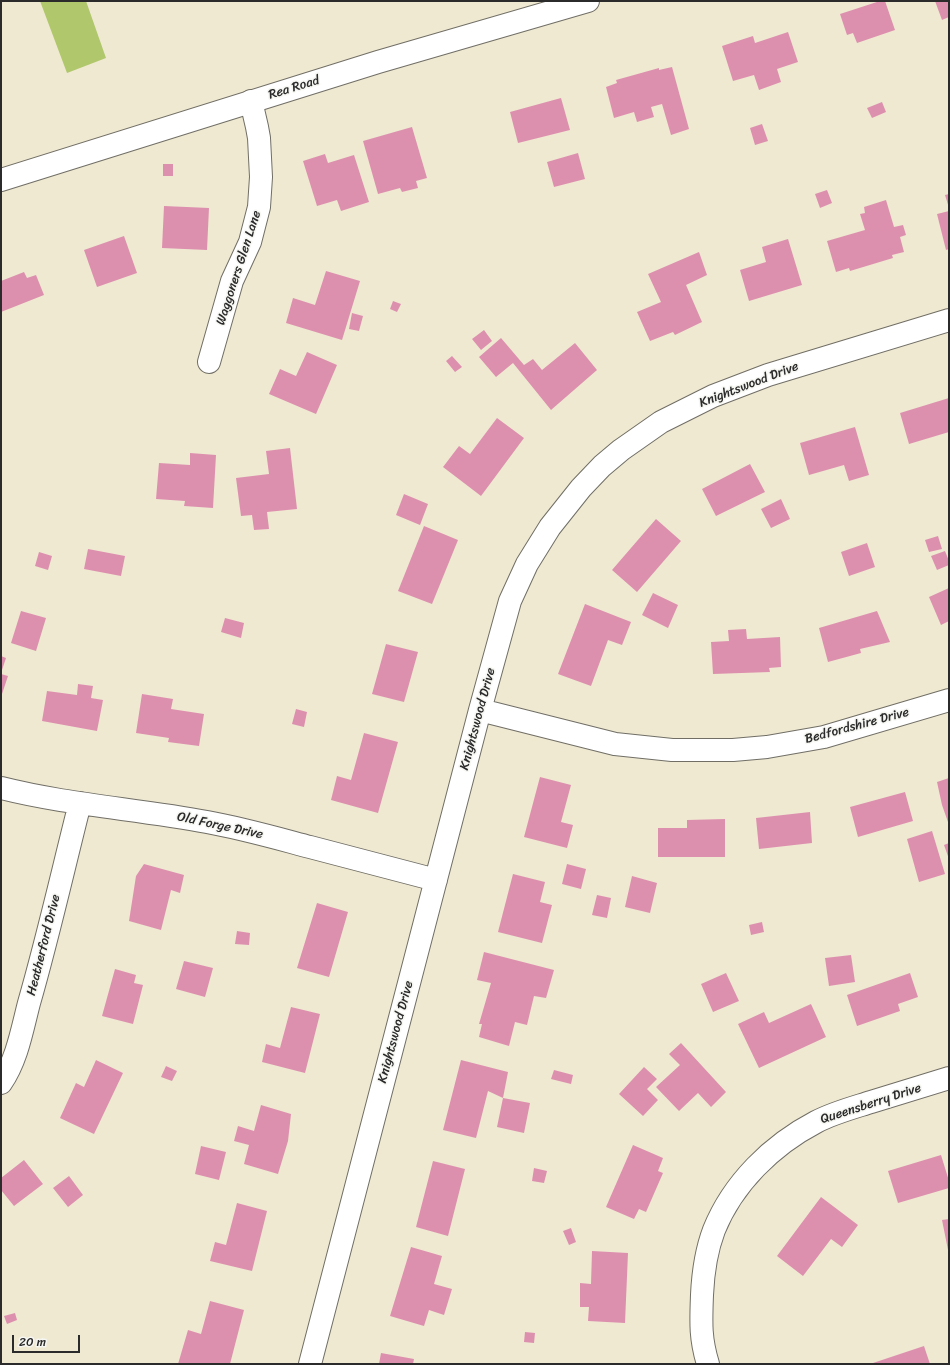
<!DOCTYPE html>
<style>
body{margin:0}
#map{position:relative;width:950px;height:1365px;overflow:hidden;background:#efe9d2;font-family:Sriracha,sans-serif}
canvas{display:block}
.frame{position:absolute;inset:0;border:2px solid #2b2b2b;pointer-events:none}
.scale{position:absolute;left:12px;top:1335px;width:68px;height:18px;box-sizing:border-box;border:2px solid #2b2b2b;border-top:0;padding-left:5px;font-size:12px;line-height:14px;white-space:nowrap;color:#2b2b2b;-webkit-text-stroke:3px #f6f6f2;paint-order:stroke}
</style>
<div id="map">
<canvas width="950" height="1365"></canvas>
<div class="frame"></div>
<div class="scale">20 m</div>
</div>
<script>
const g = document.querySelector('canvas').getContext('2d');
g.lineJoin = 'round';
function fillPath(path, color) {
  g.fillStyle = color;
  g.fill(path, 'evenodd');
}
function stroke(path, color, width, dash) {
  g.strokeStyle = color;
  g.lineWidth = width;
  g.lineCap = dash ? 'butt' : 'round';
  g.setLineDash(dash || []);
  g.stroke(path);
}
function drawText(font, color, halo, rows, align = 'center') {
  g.font = font + ' Sriracha,sans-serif';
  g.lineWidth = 3;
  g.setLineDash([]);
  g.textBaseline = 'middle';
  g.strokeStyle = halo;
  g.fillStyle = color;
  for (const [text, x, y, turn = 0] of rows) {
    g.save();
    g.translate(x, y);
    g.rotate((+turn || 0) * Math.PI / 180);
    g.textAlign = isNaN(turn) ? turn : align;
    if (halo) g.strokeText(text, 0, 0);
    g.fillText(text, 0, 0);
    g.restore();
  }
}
const green = new Path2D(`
 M40 1H86L106 58 67 73Z`);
const building = new Path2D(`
 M880 1H885L895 30 857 43 853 33 847 35 840 14Z
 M935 1H949V17L942 20Z
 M788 32 798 62 777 69 781 82 759 90 754 75 733 81 722 46 753 36 755 43Z
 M672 67 689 129 671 135 662 104 651 107 654 117 637 122 634 112 614 118 606 87 617 83 616 80 659 68V70Z
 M561 98 570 130 518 143 510 112Z
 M882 102 886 112 872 118 867 108Z
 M762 124 768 141 755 145 750 128Z
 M412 127 427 178 416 181 418 188 402 192 400 188 378 194 363 141Z
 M578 153 585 179 554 187 547 162Z
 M325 154 328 163 354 155 369 202 341 211 337 200 317 206 303 161Z
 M163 164H173V176H163Z
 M827 190 832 203 820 208 815 194Z
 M949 194V208L945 195Z
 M886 200 894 227 903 225 906 235 900 237 904 252 892 255 893 258 850 271 849 268 836 272 827 241 865 230 860 214 865 213 864 207Z
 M164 206 209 208 207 250 162 248Z
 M949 211V249L946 250 937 214Z
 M124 236 137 273 97 287 84 250Z
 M788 239 802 285 749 301 740 270 766 262 762 247Z
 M699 252 707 275 686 285 702 322 675 335 673 332 650 341 637 312 661 302 648 274Z
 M326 271 360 281 342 340 286 323 293 298 315 305Z
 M24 272 27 278 36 275 44 295 1 312V281Z
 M393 301 401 304 397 312 390 309Z
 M352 313 363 316 359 331 349 329Z
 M484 330 492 341 481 350 472 339Z
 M501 338 524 365 533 359 542 370 575 343 597 370 551 410 513 363 496 377 479 357Z
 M307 352 337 365 316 414 269 394 280 369 296 376Z
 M452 356 462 367 455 372 446 361Z
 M949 398V432L909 444 900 413Z
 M497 418 524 438 481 496 443 467 459 446 470 454Z
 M855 427 869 475 849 481 844 465 809 475 800 443Z
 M290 448 297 509 267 512 269 529 254 530 252 515 241 516 236 478 269 474 266 451Z
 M190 453 216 455 213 508 184 506 185 501 156 499 159 463 190 465Z
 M750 464 765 492 716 516 702 489Z
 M404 494 428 504 420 525 396 515Z
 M781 499 790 519 771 528 761 509Z
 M656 519 681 541 637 592 612 570Z
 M424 526 458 540 432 604 398 591Z
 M938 536 942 549 929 552 925 540Z
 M867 543 875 567 849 576 841 552Z
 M88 549 125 556 121 576 84 569Z
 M945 551 949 561V565L937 570 931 556Z
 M39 552 52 556 48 570 35 566Z
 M949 588V621L941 625 929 597Z
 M653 593 678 605 668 628 642 615Z
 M585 604 631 622 622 645 608 640 591 686 558 674Z
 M21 611 46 618 36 651 11 643Z
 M877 611 890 642 860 649 861 653 828 662 819 628Z
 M225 618 244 623 241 638 221 632Z
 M746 629 747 639 780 637 781 667 769 668 770 672 713 674 711 642 729 641 728 630Z
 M386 644 418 652 404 702 372 694Z
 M1 656 6 658 1 673Z
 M1 674 8 676 1 697Z
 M78 684 93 686 91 698 103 700 97 731 42 721 47 691 77 695Z
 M142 694 173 699 171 709 204 714 199 746 168 742 169 738 136 733Z
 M296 709 307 712 304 727 292 724Z
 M364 733 398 742 378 813 331 800 337 776 351 780Z
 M540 777 571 785 561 822 573 825 567 848 524 837Z
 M949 778V822H948L942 805 937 782Z
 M905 792 913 821 858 837 850 807Z
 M810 812 812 843 759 849 756 818Z
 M725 819V857H658V828H687V820Z
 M932 831 945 874 919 882 907 839Z
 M949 843V859L944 845Z
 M144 864 184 875 180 893 171 890 161 930 129 921 136 876Z
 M567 864 586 869 581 889 562 884Z
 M513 874 545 882 540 902 552 905 542 943 498 932Z
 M632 876 657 883 650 913 625 907Z
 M597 895 611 898 607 918 592 915Z
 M317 903 348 912 329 977 297 968Z
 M762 922 764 932 751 935 749 925Z
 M237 931 250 933 249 945 235 944Z
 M484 952 554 970 546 998 534 996 527 1025 515 1022 509 1046 479 1037 482 1024H479L491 983 477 980Z
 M851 955 855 982 829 986 825 958Z
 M184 961 213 968 205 997 176 989Z
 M115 969 136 975 134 983 143 985 133 1024 102 1016Z
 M726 973 739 1001 713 1012 701 984Z
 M910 973 918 997 898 1004 900 1011 857 1026 847 995Z
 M811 1004 826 1037 759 1068 738 1024 764 1012 769 1023Z
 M291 1007 320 1014 305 1073 262 1062 266 1044 280 1048Z
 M681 1043 726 1092 711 1107 698 1093 679 1111 656 1087 680 1065 669 1054Z
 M96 1060 123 1073 94 1134 60 1118 76 1083 84 1087Z
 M461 1060 508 1072 503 1098 530 1103 524 1133 497 1127 503 1098 488 1091 476 1138 443 1130Z
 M166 1066 177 1071 172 1081 161 1077Z
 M644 1067 657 1079 647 1089 658 1100 643 1116 619 1094Z
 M554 1070 573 1075 571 1084 551 1079Z
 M261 1105 291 1114 288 1141 278 1174 244 1164 249 1145 234 1141 238 1126 254 1131Z
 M633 1145 663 1158 658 1171 663 1173 646 1212 639 1209 634 1219 606 1207Z
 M201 1146 226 1152 219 1180 195 1174Z
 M941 1155 949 1181V1188L898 1203 888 1171Z
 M24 1160 43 1184 14 1206 1 1190V1178Z
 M433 1161 465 1169 448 1236 416 1227Z
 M534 1168 547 1171 544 1183 532 1181Z
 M69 1176 83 1195 68 1207 53 1188Z
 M821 1197 858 1225 842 1247 831 1239 803 1276 777 1256Z
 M237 1203 267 1211 252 1271 210 1261 215 1242 226 1245Z
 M949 1219V1250H948L942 1220Z
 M571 1228 576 1242 569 1245 563 1231Z
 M411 1247 442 1256 434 1284 452 1289 444 1315 429 1310 424 1326 390 1316Z
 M592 1251 628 1253 625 1323 588 1321 589 1307H580V1283L591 1284Z
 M210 1301 244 1310 230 1364H178L188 1330 201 1334Z
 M15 1313 17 1320 7 1324 4 1316Z
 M525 1332 535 1333 534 1343 524 1342Z
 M924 1346 930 1364H870Z
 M381 1353 414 1359 413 1364H379Z`);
const minor = new Path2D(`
 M209 362 232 281 250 242 259 207 261 177 259 138 257 127 251 101
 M480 710 615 744 672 750H733L767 747 824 737 949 700
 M1 788C68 805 139 809 207 822 241 828 276 838 310 847 352 858 394 869 436 880
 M1 1083C17 1060 22 1030 29 1003 48 937 63 870 80 803
 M310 1364 480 710 510 601 527 564 550 527 581 488 602 466 621 450 661 422 713 396 768 375 949 320
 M708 1364C700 1338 701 1322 702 1295 703 1273 706 1251 714 1230 733 1183 772 1145 816 1122 833 1113 852 1108 871 1102 897 1094 923 1086 949 1078`);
const major = new Path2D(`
 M1 180 378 62 588 1`);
const streetNames = [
 ["Rea Road",294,88,-17],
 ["Waggoners Glen Lane",239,268,-72],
 ["Knightswood Drive",749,385,-21],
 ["Knightswood Drive",478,719,-75],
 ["Bedfordshire Drive",857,726,-15],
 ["Old Forge Drive",220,826,12],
 ["Heatherford Drive",44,945,-76],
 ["Knightswood Drive",396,1032,-75],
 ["Queensberry Drive",871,1104,-18]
];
fillPath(green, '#b0c76c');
fillPath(building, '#dd90ae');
stroke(minor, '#706e65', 24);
stroke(major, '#706e65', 24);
stroke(minor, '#fff', 22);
stroke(major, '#fff', 22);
drawText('13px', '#2b2b2b', '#f6f6f2', streetNames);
</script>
